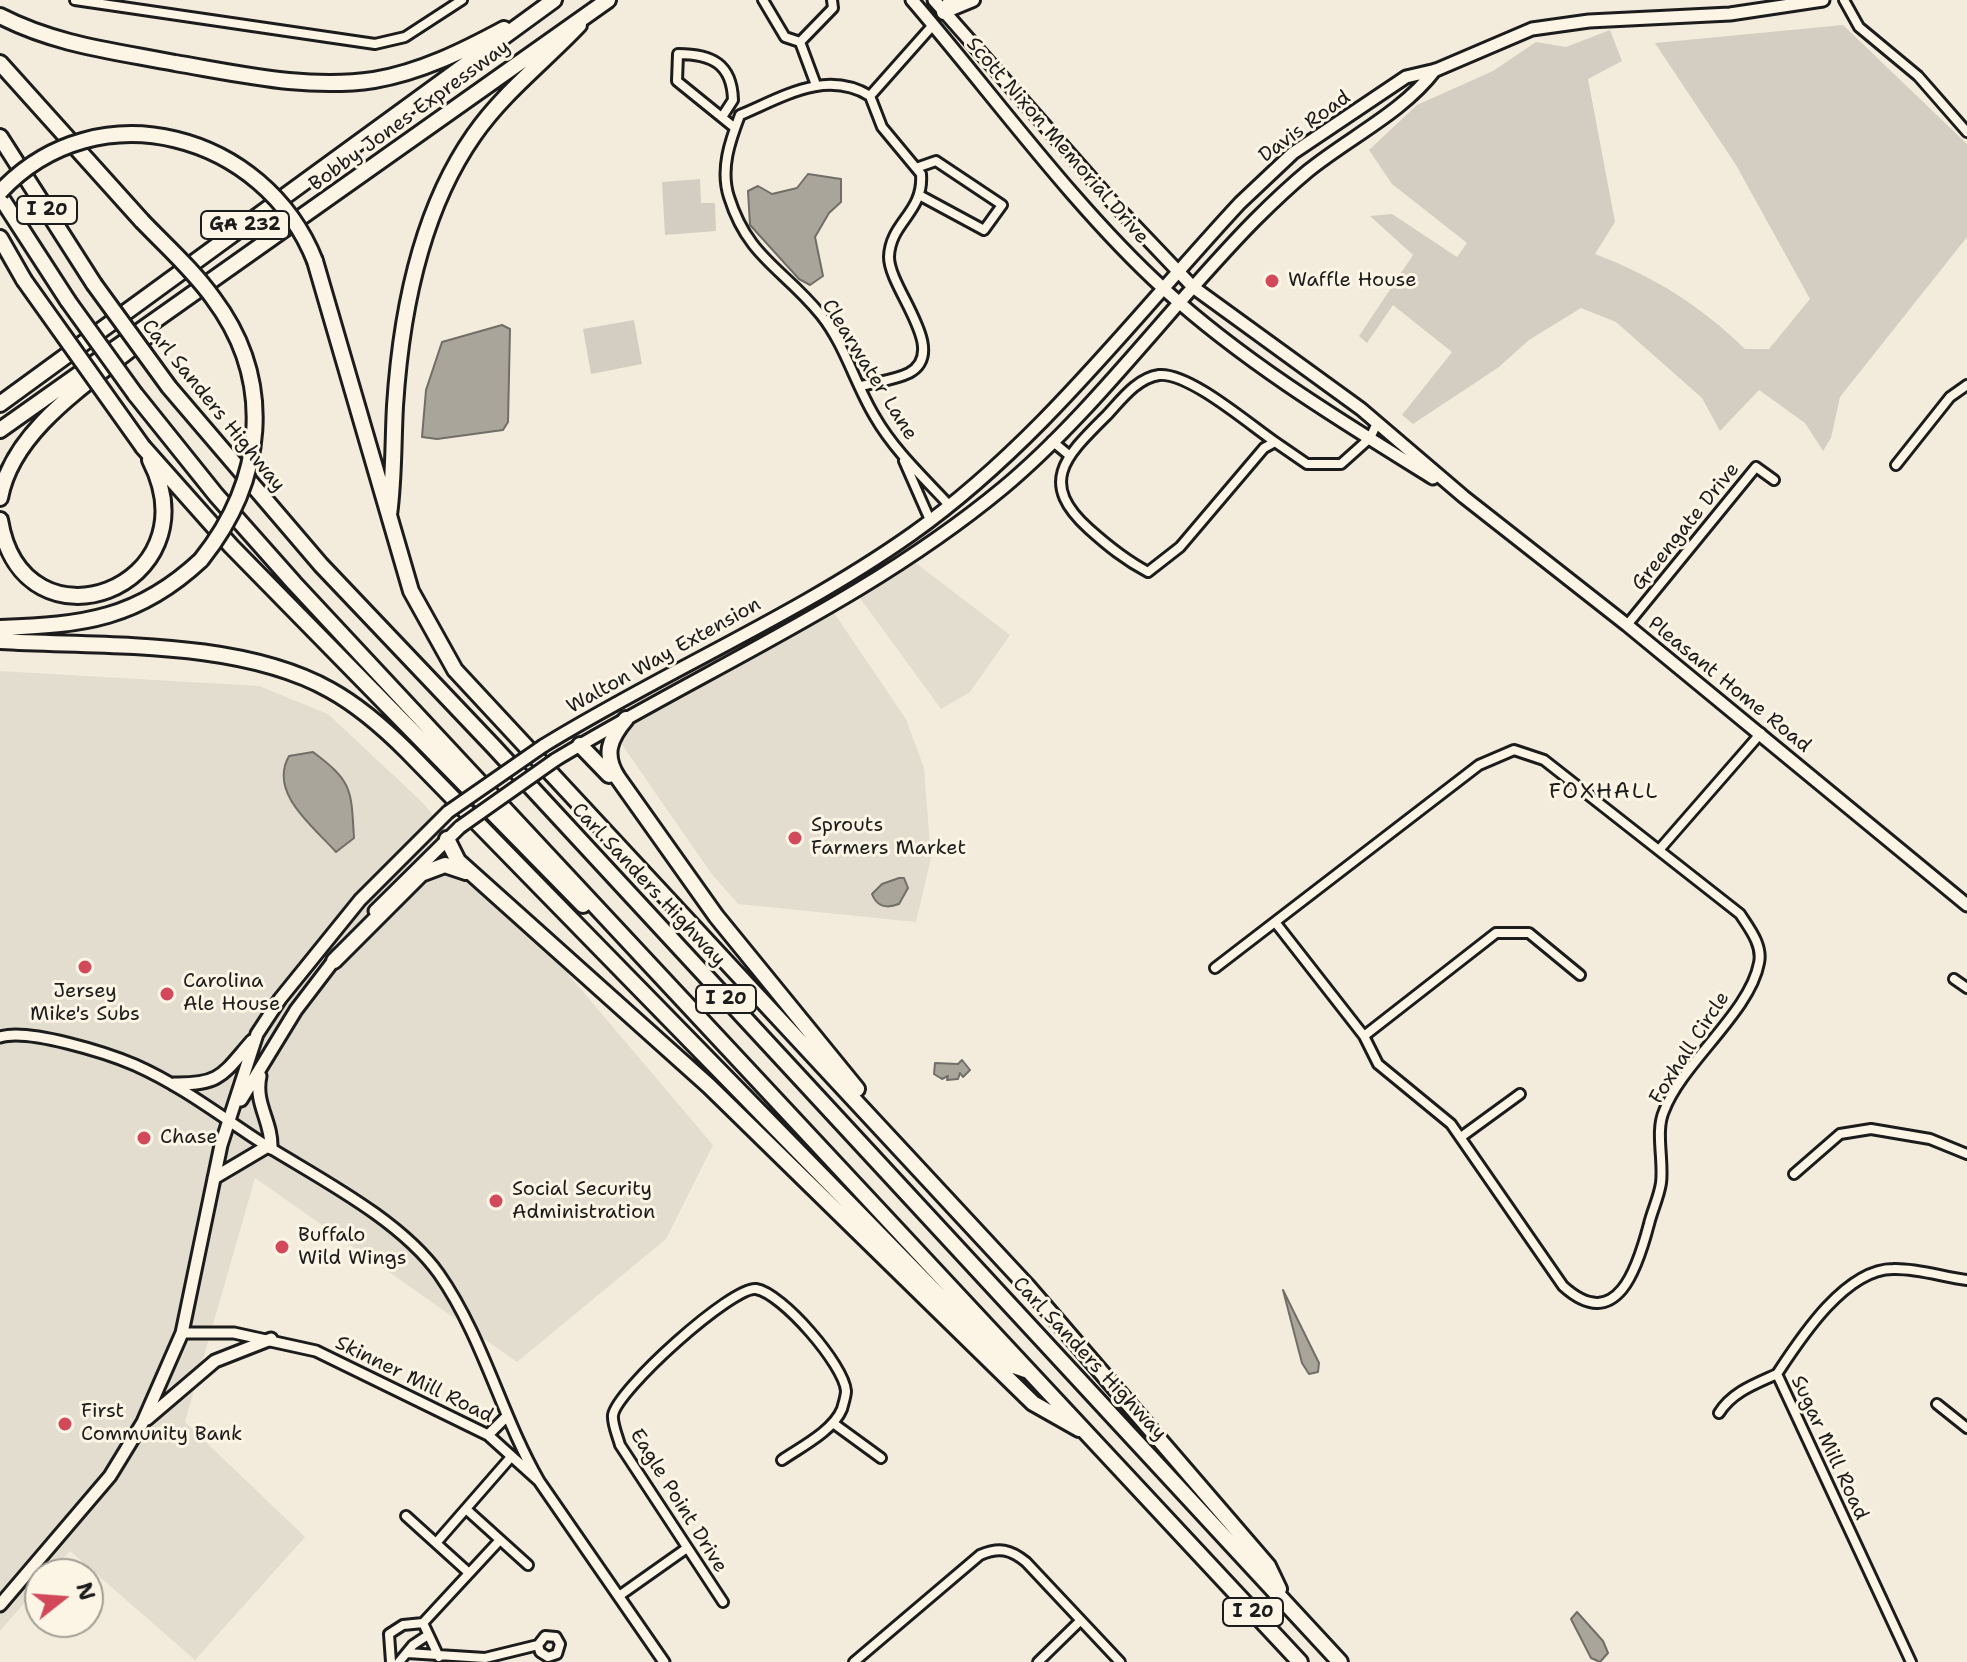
<!DOCTYPE html>
<style>
body{margin:0}
#map{position:relative;width:1967px;height:1662px;overflow:hidden;background:#f3ecdd;font-family:"Shantell Sans",sans-serif}
canvas{display:block}
.north{position:absolute;left:24px;top:1558px;width:80px;height:80px;box-sizing:border-box;background:#fcf5e5;border:2px solid #a29e95;border-radius:50%;rotate:73deg;font-size:22px;font-weight:700;line-height:32px;text-align:center;color:#1c1c1c}
.north::after{content:'';display:block;margin:auto;width:28px;height:36px;background:#d1495b;clip-path:polygon(50% 0,100% 100%,50% 72%,0 100%)}
</style>
<div id="map">
<canvas width="1967" height="1662"></canvas>
<div class="north">N</div>
</div>
<script>
const g = document.querySelector('canvas').getContext('2d');
g.lineJoin = 'round';
function fillPath(path, color) {
  g.fillStyle = color;
  g.fill(path, 'evenodd');
}
function stroke(path, color, width, dash) {
  g.strokeStyle = color;
  g.lineWidth = width;
  g.lineCap = dash ? 'butt' : 'round';
  g.setLineDash(dash || []);
  g.stroke(path);
}
function drawText(font, color, halo, rows, align = 'center') {
  g.font = font + ' "Shantell Sans",sans-serif';
  g.lineWidth = 6;
  g.setLineDash([]);
  g.textBaseline = 'middle';
  g.strokeStyle = halo;
  g.fillStyle = color;
  for (const [text, x, y, turn = 0] of rows) {
    g.save();
    g.translate(x, y);
    g.rotate((+turn || 0) * Math.PI / 180);
    g.textAlign = isNaN(turn) ? turn : align;
    if (halo) g.strokeText(text, 0, 0);
    g.fillText(text, 0, 0);
    g.restore();
  }
}
const built = new Path2D(`
 M913 561 1010 635 970 692 941 709 860 598Z
 M832 610 906 719 924 768 931 858 916 922 738 904 711 873 616 736 624 725Z
 M0 671 259 686 328 714 422 802 713 1145 666 1239 517 1362 255 1178 185 1422 305 1537 195 1660 70 1551 49 1574H40V1585L0 1631Z`);
const green = new Path2D(`
 M1843 25 1967 144V237L1840 397 1831 438 1823 451 1805 423 1759 390 1720 431 1702 398 1616 322 1581 308 1529 340 1499 367 1413 424 1402 415 1452 352 1393 305 1367 343 1359 336 1413 255 1370 216 1392 214 1457 257 1467 243 1392 184 1369 150 1417 105 1493 71 1536 42 1566 47 1610 30 1622 61 1588 79 1615 222 1595 254C1653 276 1700 305 1745 349H1769L1810 299 1736 165 1655 43Z
 M700 179 701 203H715L716 231 665 235 662 182Z
 M634 320 642 364 591 374 583 329Z`);
const water = new Path2D(`
 M808 174 841 179V202L829 213 815 237 823 276 810 285 799 279 750 225 748 191 758 186 772 194 797 188Z
 M502 325 510 329 508 422 503 430 437 439 422 437 426 390 442 342Z
 M313 752C353 782 351 789 354 838L336 852C314 827 268 793 289 756Z
 M899 878H904L908 888 899 904C886 909 877 907 872 894L882 884Z
 M962 1060 970 1070 963 1077 960 1073 958 1079 947 1080 948 1076 942 1079 934 1074 935 1063 958 1064Z
 M1283 1290 1319 1363 1318 1372 1309 1374 1302 1363Z
 M1577 1612 1603 1641 1608 1653 1600 1662 1591 1658 1571 1619Z`);
const minor = new Path2D(`
 M75 0 375 44 405 37 462 0
 M763 0 785 37 800 42
 M1844 0 1859 27 1918 76 1967 132
 M800 42 833 8 832 0
 M800 42 816 85
 M870 96C826 69 783 97 740 115 730 141 720 169 729 197 748 258 784 269 821 315 845 345 855 384 875 417 894 450 923 477 949 505
 M870 96 933 25
 M722 117 733 100C732 64 712 54 678 54L677 81 735 128
 M916 168 936 161 1002 205 984 230 921 196
 M861 386C876 382 895 380 909 373 950 351 889 289 889 257 890 222 924 213 921 174L882 127 870 96
 M1052 441 1070 456
 M1275 442C1250 425 1189 372 1159 375 1137 378 1121 400 1107 415 1066 456 1037 482 1089 529 1108 546 1125 560 1148 572L1180 547 1264 448 1275 442 1307 464H1341L1370 438 1377 423
 M904 461 930 520
 M1896 465 1950 397 1967 385
 M1627 625 1756 467 1774 480
 M1659 850 1761 733
 M1215 968 1479 765 1514 750 1544 760 1740 914C1749 928 1763 945 1759 963 1750 1012 1682 1063 1664 1111 1655 1131 1664 1161 1661 1183 1659 1197 1652 1211 1649 1224 1638 1266 1617 1335 1563 1286L1451 1124 1378 1064 1364 1036 1275 922
 M1954 979 1967 988
 M1364 1036 1496 933H1529L1580 975
 M1461 1137 1520 1094
 M1794 1174 1840 1134 1871 1129 1930 1139 1967 1154
 M1937 1404 1967 1428
 M1719 1413C1732 1392 1755 1384 1777 1374
 M833 1423 881 1458
 M466 1509 528 1565
 M406 1516 469 1573
 M436 1543 511 1457
 M619 1596 687 1548
 M723 1602 620 1445C618 1437 612 1424 613 1415 617 1390 732 1286 756 1289 782 1293 844 1365 846 1391 846 1396 843 1405 842 1409 833 1431 801 1447 782 1460
 M423 1623 499 1541
 M407 1653 485 1658 538 1645 545 1636 556 1637 560 1644 557 1654 548 1657 540 1652 538 1645
 M391 1662 389 1634 403 1625 423 1623 439 1657
 M399 1662 413 1645 428 1635
 M854 1662 980 1555C999 1547 1010 1549 1026 1562L1120 1662
 M1038 1662 1080 1621
 M1911 1662 1777 1374C1800 1339 1845 1269 1893 1269 1917 1268 1943 1277 1967 1280`);
const tertiary = new Path2D(`
 M0 1037C28 1028 107 1053 135 1065 180 1085 218 1114 259 1141 316 1177 399 1218 439 1274 483 1337 501 1415 539 1481
 M182 1333H234L316 1351 488 1435 539 1481 664 1662
 M488 1435 507 1416`);
const secondary = new Path2D(`
 M912 0C992 93 1074 207 1164 289 1244 362 1341 421 1433 478
 M934 0 1113 203 1193 287 1361 409 1464 497 1627 625 1967 905
 M543 746C663 672 796 616 912 534 1038 445 1135 316 1240 203L1293 153 1406 77 1436 70 1532 29 1589 21 1730 14 1823 0
 M555 760C704 670 868 600 1003 488 1093 413 1171 305 1255 220 1272 203 1290 186 1308 171 1350 137 1402 113 1435 70
 M375 911 460 827
 M260 1076C254 1104 272 1121 271 1148
 M174 1084C221 1085 223 1074 252 1041
 M241 1100 296 1010 338 955
 M214 1178 268 1146
 M147 1419 215 1361 271 1339
 M0 1605 110 1476 143 1422 182 1333 221 1145 257 1034 280 999 360 900 448 812`);
const primary = new Path2D(`
 M944 12 973 0`);
const motorway = new Path2D(`
 M944 12 952 0
 M0 16C56 45 114 51 175 63 240 74 308 90 374 80 421 72 463 51 504 29
 M0 63 142 221
 M0 137 94 284
 M0 196 68 301
 M0 238 24 280
 M315 261 411 591 455 670 1028 1287 1268 1566 1279 1589
 M169 387 321 565 493 746 1340 1662
 M135 394 216 495 294 583 1300 1662
 M0 404 554 0
 M0 430 608 0
 M143 447 231 546 583 905
 M0 498C13 427 94 380 147 336
 M389 515C394 478 393 443 395 406 401 313 420 212 474 135 504 92 544 62 579 25
 M0 520C23 659 215 588 150 460
 M0 628C83 625 138 619 201 560
 M0 641C103 647 239 639 330 690 359 706 384 728 407 751L1005 1363 1028 1371
 M626 719C609 739 603 755 618 778L716 916 857 1089
 M580 745 609 775
 M447 839 458 861 709 1086 1033 1403 1079 1429
 M334 961 421 874 445 865 466 872`);
const secondaryBridge = new Path2D(`
 M448 812 543 746
 M460 827 555 760`);
const motorwayBridge = new Path2D(`
 M0 192C98 87 265 134 315 261
 M142 221C166 246 193 270 213 298 276 382 264 481 201 560
 M24 280 143 447
 M94 284 169 387
 M68 301 135 394`);
const markers = [
 [1272,281,8,"#d1495b"],
 [795,838,8,"#d1495b"],
 [85,967,8,"#d1495b"],
 [167,994,8,"#d1495b"],
 [144,1138,8,"#d1495b"],
 [496,1201,8,"#d1495b"],
 [282,1247,8,"#d1495b"],
 [65,1424,8,"#d1495b"]
];
const shields = [
 [47,210,60],
 [245,225,88],
 [726,999,60],
 [1253,1612,60]
];
const shieldNames = [
 ["I 20",47,210],
 ["GA 232",245,225],
 ["I 20",726,999],
 ["I 20",1253,1612]
];
const streetNames = [
 ["Bobby Jones Expressway",410,116,-36],
 ["Davis Road",1305,127,-36],
 ["Scott Nixon Memorial Drive",1057,141,49],
 ["Clearwater Lane",869,370,58],
 ["Carl Sanders Highway",213,406,51],
 ["Greengate Drive",1686,527,-51],
 ["Walton Way Extension",664,656,-29],
 ["Pleasant Home Road",1729,685,39],
 ["Carl Sanders Highway",648,885,47],
 ["Foxhall Circle",1690,1048,-57],
 ["Carl Sanders Highway",1089,1359,47],
 ["Skinner Mill Road",414,1380,26],
 ["Sugar Mill Road",1829,1448,65],
 ["Eagle Point Drive",678,1501,58]
];
const poiNames = [
 ["Waffle House",1288,281],
 ["Sprouts",811,826],
 ["Farmers Market",811,849],
 ["Carolina",183,982],
 ["Ale House",183,1005],
 ["Jersey",85,992,"center"],
 ["Mike's Subs",85,1015,"center"],
 ["Chase",160,1138],
 ["Social Security",512,1190],
 ["Administration",512,1213],
 ["Buffalo",298,1236],
 ["Wild Wings",298,1259],
 ["First",81,1412],
 ["Community Bank",81,1435]
];
const neighbourhoodNames = [
 ["FOXHALL",1604,792]
];
fillPath(built, '#e3ddcf');
fillPath(green, '#d3cec1');
fillPath(water, '#aaa59b');
stroke(water, '#716e68', 2);
stroke(minor, '#1c1c1c', 14);
stroke(tertiary, '#1c1c1c', 15);
stroke(secondary, '#1c1c1c', 17);
stroke(primary, '#1c1c1c', 18);
stroke(motorway, '#1c1c1c', 20);
stroke(minor, '#fcf5e5', 8);
stroke(tertiary, '#fcf5e5', 9);
stroke(secondary, '#fcf5e5', 11);
stroke(primary, '#fcf5e5', 12);
stroke(motorway, '#fcf5e5', 14);
stroke(secondaryBridge, '#1c1c1c', 17, []);
stroke(motorwayBridge, '#1c1c1c', 20, []);
stroke(secondaryBridge, '#fcf5e5', 11);
stroke(motorwayBridge, '#fcf5e5', 14);
for (const [x, y, r, color] of markers) {
  const dot = new Path2D();
  dot.arc(x, y, r, 0, 2 * Math.PI);
  g.fillStyle = color;
  g.fill(dot);
  stroke(dot, '#fcf5e5', 3);
}
for (const [x, y, w] of shields) {
  const box = new Path2D();
  box.roundRect(x - w / 2, y - 14, w, 28, 6);
  g.fillStyle = '#fcf5e5';
  g.fill(box);
  stroke(box, '#1c1c1c', 2);
}
drawText('bold 18px', '#1c1c1c', null, shieldNames);
drawText('20px', '#1c1c1c', '#fcf5e5', streetNames);
drawText('20px', '#1c1c1c', '#fcf5e5', poiNames, 'left');
g.letterSpacing = '2px';
drawText('22px', '#1c1c1c', '#fcf5e5', neighbourhoodNames);
g.letterSpacing = '0px';
</script>
